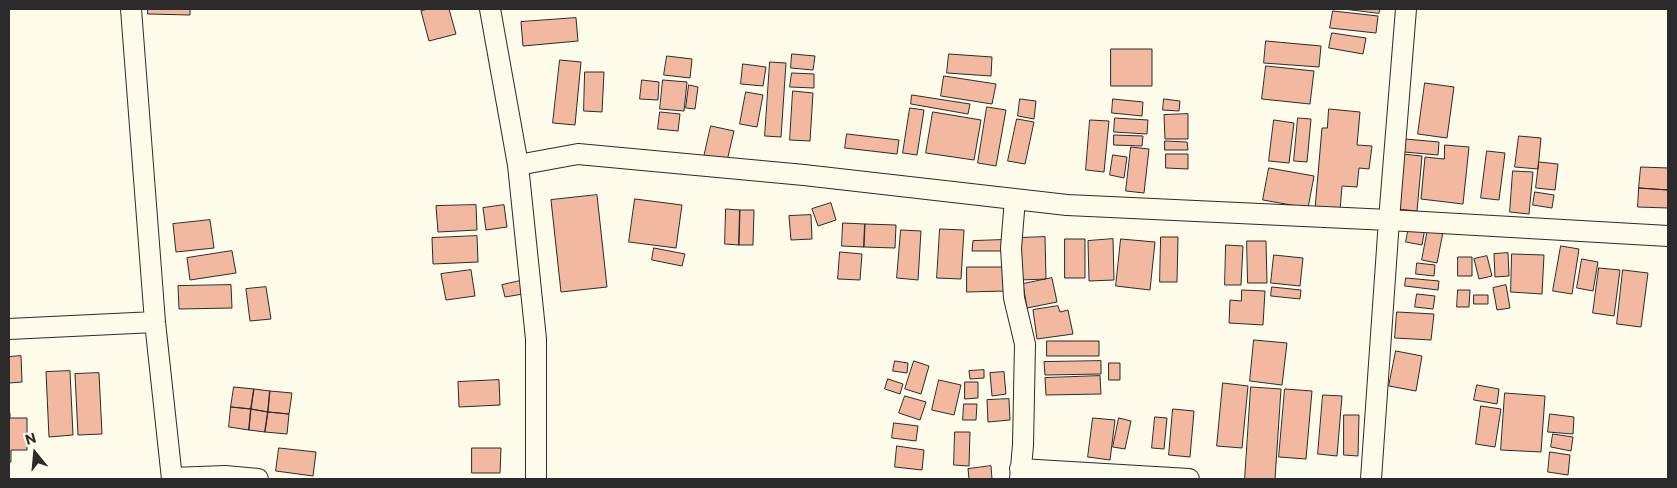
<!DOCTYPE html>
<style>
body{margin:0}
#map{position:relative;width:1677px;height:488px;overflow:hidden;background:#fdfbea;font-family:Commissioner,sans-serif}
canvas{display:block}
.frame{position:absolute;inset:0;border:10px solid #2b2b2b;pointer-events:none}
.north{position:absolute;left:10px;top:428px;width:50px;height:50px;-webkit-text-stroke:4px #fdfbea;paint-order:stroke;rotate:343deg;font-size:14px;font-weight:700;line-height:20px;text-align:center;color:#2b2b2b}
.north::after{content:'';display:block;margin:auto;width:18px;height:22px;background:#2b2b2b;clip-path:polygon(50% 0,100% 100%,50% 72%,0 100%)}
</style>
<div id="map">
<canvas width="1677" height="488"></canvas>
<div class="frame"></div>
<div class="north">N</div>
</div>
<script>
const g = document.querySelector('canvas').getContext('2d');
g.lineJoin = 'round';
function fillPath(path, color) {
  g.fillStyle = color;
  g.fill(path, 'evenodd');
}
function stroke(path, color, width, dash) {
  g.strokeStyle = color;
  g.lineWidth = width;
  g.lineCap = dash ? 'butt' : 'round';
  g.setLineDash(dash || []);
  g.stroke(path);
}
const building = new Path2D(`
 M148 9H190V15L148 14Z
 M429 9H449L456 34 429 41 421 11Z
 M1344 9H1380L1379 13Z
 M1333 11 1378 16 1376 33 1330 28Z
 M576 18 578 41 523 46 521 22Z
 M1332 33 1366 38 1363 54 1329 48Z
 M1266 41 1321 46 1319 67 1264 63Z
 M1111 49H1152V86H1111Z
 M792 54 815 56 813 70 791 68Z
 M949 54 992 57 991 76 947 73Z
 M667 56 692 59 690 78 664 75Z
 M560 60 581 62 575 125 553 123Z
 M770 62 786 63 781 137 765 136Z
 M743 64 766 67 763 86 741 84Z
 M1266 66 1314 71 1310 104 1262 99Z
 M585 72H604L602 112 584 111Z
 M792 73 814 74V88L790 87Z
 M944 76 996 84 992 104 941 96Z
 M642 80 659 82 658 100 640 99Z
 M663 80 687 82 684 111 660 109Z
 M1425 83 1454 87 1447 138 1418 134Z
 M689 85 698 87 695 109 686 108Z
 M793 91 813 93 810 141 790 140Z
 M746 92 763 95 757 127 740 124Z
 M912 95 970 104 968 114 911 104Z
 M1020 99 1036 101 1034 119 1018 116Z
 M1113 99 1143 102 1142 116 1112 113Z
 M1164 99 1180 101 1179 111 1163 110Z
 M987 107 1006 110 996 166 978 163Z
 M910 108 924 110 917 155 903 153Z
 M1329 109 1360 112 1357 145 1372 146 1369 169 1359 168 1357 187 1342 186 1340 211 1315 209 1322 128H1327Z
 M660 112 680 114 678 131 658 129Z
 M933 112 981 120 974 160 926 153Z
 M1188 114V139H1165L1164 115Z
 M1115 118 1148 120 1147 134 1114 132Z
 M1298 118 1311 119 1307 162 1294 161Z
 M1017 119 1034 122 1025 164 1008 161Z
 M1090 120 1109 121 1104 172 1086 170Z
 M1274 120 1294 123 1289 163 1269 161Z
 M711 126 734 131 727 161 704 157Z
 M847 134 899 140 897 154 845 148Z
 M1114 135 1143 136 1142 146 1114 145Z
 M1519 136 1541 138 1538 169 1515 167Z
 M1405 139 1439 142 1438 155 1404 152Z
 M1165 141 1187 142 1188 150H1165Z
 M1445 145 1469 147 1463 204 1421 199 1425 157 1444 159Z
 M1131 147 1149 149 1144 193 1126 191Z
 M1487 151 1505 153 1499 200 1481 198Z
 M1166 154H1188V169L1166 168Z
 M1402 154 1422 156 1417 211 1397 209Z
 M1113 155 1127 157 1124 178 1110 175Z
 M1539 162 1558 164 1555 190 1536 188Z
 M1641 167 1668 168V190L1639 188Z
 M1269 168 1314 176 1308 208 1263 200Z
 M1513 171 1533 172 1529 214 1510 212Z
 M1639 188 1668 190V208L1638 207Z
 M1535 192 1554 195 1552 208 1533 205Z
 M597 195 607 287 561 292 551 200Z
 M635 199 682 205 676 248 629 242Z
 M831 203 836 220 818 226 812 209Z
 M476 205 477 230 438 232 436 206Z
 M504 205 507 227 486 230 483 208Z
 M726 209 740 210 739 245 725 244Z
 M740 210H754L753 245H739Z
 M811 215 812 239 791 240 789 216Z
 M210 220 214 248 176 252 173 224Z
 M843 223 865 224 864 247 842 246Z
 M865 224 896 225 895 248 864 247Z
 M1409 226 1425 228 1422 245 1406 242Z
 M940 229 964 230 961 279 937 278Z
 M1428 229 1443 232 1437 263 1422 260Z
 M901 230 921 231 918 280 897 278Z
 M477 236 478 262 433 264 432 238Z
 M1045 237 1046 279 1020 280 1019 238Z
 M1161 237H1178L1177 282H1160Z
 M1065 239H1085V278H1065Z
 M1113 239 1114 280 1089 281 1088 241Z
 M1121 239 1155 242 1150 290 1116 286Z
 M1002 240V251H972L973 241Z
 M1247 241H1266L1267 283H1248Z
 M1226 245 1243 246 1241 285H1225Z
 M1561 246 1579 249 1572 294 1553 291Z
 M654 248 685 254 682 266 652 260Z
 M232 251 236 273 190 280 187 258Z
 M840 252 862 254 860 280 838 279Z
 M1508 253 1509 276 1495 277 1494 254Z
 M1512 254 1544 255 1542 294 1511 292Z
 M1274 255 1303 258 1300 286 1271 283Z
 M1487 256 1492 276 1479 279 1474 259Z
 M1458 257H1472V276H1458Z
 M1582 259 1598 262 1593 291 1577 288Z
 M1417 263 1435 265 1434 276 1416 274Z
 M967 267H1006V291L967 292Z
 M1599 268 1620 270 1614 316 1593 313Z
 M471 270 475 296 446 300 441 274Z
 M1623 270 1648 273 1641 327 1617 324Z
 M1052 278 1057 302 1027 308 1023 284Z
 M1406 278 1439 281 1438 290 1405 286Z
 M520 281 523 294 505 297 502 285Z
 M231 285 232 308 179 309 178 286Z
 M1506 285 1510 308 1497 310 1493 288Z
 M266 287 271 319 250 321 246 289Z
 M1272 287 1301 290 1300 299 1271 296Z
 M1242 290 1265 291 1263 325 1229 323 1230 300 1241 301Z
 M1458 290H1470L1469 307H1457Z
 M1417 294 1435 296 1433 309 1415 307Z
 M1474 295H1488V304H1474Z
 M1058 306 1060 312 1068 310 1073 334 1037 339 1033 310Z
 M1397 312 1434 314 1431 340 1395 338Z
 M1254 340 1287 343 1282 385 1250 381Z
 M1047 341H1099V356H1047Z
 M1396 351 1422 356 1416 391 1389 386Z
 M21 356 22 382 9 383V357Z
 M895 361 908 363 907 373 893 371Z
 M914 361 929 366 921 394 905 389Z
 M1101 361V374L1045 375 1044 362Z
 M1109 363H1120V380H1109Z
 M984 370V378L970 379 969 371Z
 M70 371 73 435 49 437 46 372Z
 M1004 372 1006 394 992 396 990 373Z
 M99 373 102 434 78 435 75 374Z
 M1100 376 1101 394 1046 395 1045 378Z
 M888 379 903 384 900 394 885 389Z
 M499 380 500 405 459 407 458 382Z
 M939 380 961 385 954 415 932 410Z
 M965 382H978V398L965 399Z
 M1223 383 1248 386 1242 448 1217 446Z
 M1477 385 1499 389 1497 404 1474 400Z
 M234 387 254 389 251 409 231 407Z
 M1251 387 1281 389 1275 479H1245Z
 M254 389 270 391 268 412 251 409Z
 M1285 389 1312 391 1306 459 1279 457Z
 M270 391 292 393 289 414 268 412Z
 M1505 393 1545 396 1541 452 1501 450Z
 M1323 395 1342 396 1337 456 1318 454Z
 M905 396 926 402 920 420 899 413Z
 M1009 399 1010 420 988 422 987 400Z
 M964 404H977L976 420H963Z
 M1481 406 1501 409 1495 447 1476 444Z
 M231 407 251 409 249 430 229 427Z
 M251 409 268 412 265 432 249 430Z
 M1173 409 1194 411 1190 457 1169 455Z
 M268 412 289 414 287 434 265 432Z
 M9 413H10V418H27V450H11V462H9Z
 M1550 414 1574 417 1573 434 1548 432Z
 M1344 415H1359L1358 456 1344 455Z
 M1155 417 1167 418 1164 449 1152 448Z
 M1093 418 1115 420 1110 460 1088 457Z
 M1119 418 1131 421 1125 449 1113 447Z
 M894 423 918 426 916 441 892 438Z
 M955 432H970L969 466 954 465Z
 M1553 434 1573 437 1571 451 1551 447Z
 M897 446 924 450 922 470 895 467Z
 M279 448 316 452 313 476 276 471Z
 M472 448H501L500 473H472Z
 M1550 452 1570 455 1568 475 1548 472Z
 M991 466 992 479H969L968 469Z`);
const street = new Path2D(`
 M131 9 155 322 172 479
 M490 9 518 165 536 339V479
 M518 165 578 154 804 175 1067 205 1389 220 1668 236
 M1015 199 1011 248 1014 298 1025 344 1023 445 1020 479
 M9 329 155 322
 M1020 469 1189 479
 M172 478 225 476 258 479
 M1371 479 1389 220 1406 9`);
fillPath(building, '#f2b8a0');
stroke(building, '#2b2b2b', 1);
stroke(street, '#2b2b2b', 22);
stroke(street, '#fdfbea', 20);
</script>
